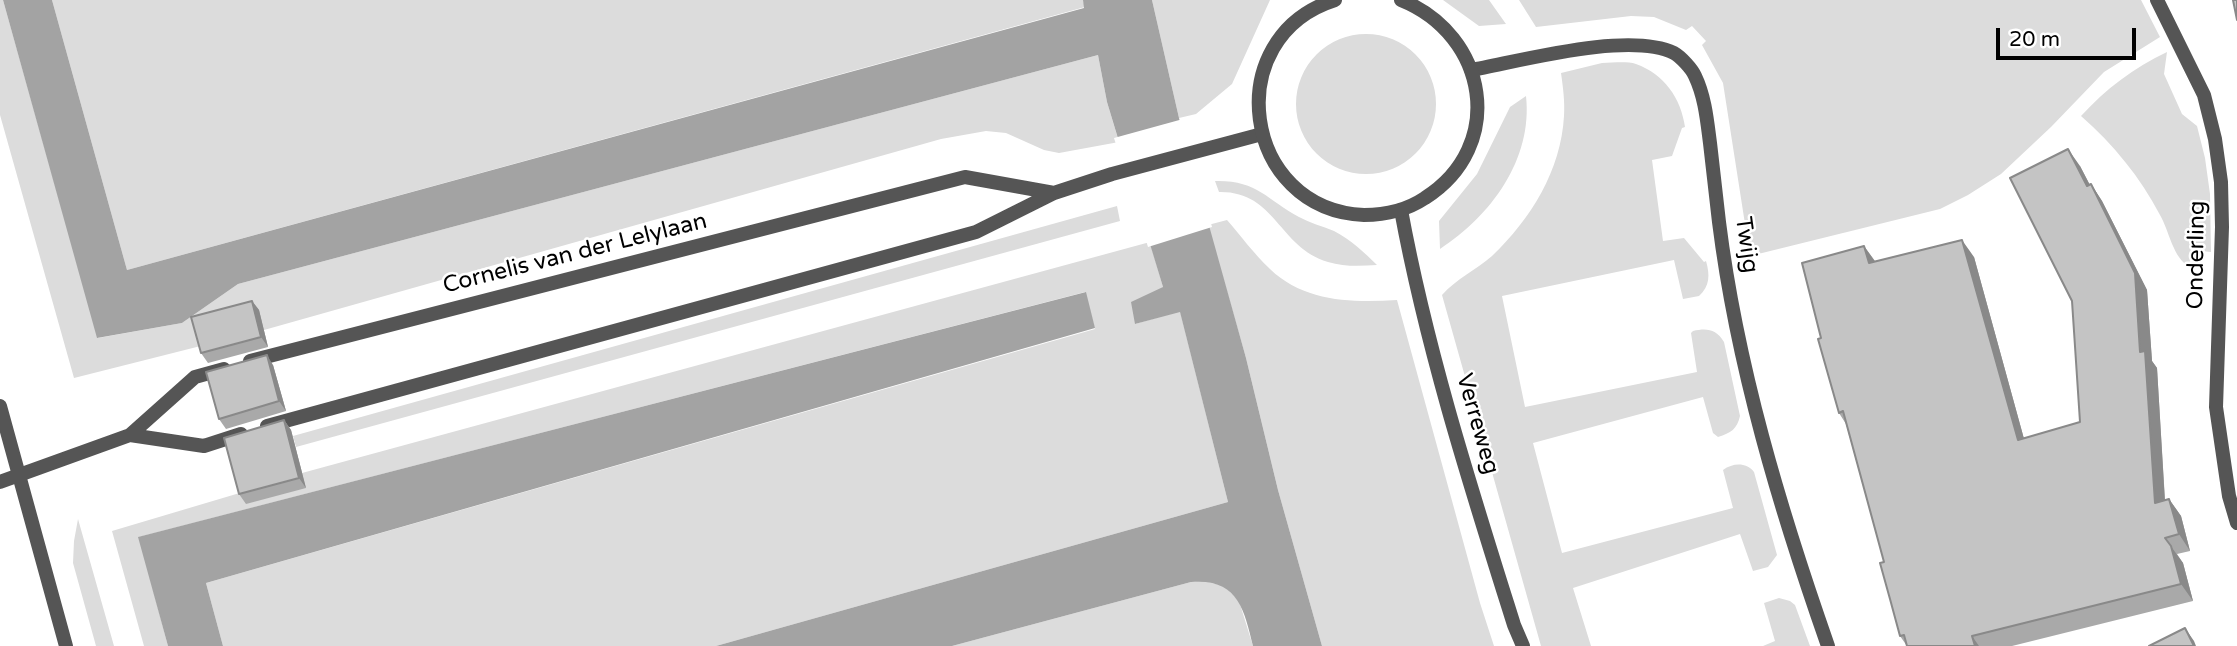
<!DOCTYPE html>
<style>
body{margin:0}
#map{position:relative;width:2237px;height:646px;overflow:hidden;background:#fff;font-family:"Varela Round",sans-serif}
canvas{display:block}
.scale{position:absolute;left:1996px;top:28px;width:140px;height:32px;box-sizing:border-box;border:4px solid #000;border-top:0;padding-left:9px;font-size:21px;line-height:24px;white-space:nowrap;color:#000;-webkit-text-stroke:5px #fff;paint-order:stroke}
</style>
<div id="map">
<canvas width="2237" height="646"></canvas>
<div class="scale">20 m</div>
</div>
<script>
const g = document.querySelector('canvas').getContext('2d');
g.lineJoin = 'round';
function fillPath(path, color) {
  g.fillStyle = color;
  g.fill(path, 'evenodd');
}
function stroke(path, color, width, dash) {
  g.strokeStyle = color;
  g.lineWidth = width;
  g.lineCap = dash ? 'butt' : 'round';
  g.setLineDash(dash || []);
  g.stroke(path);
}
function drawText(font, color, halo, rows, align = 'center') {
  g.font = font + ' "Varela Round",sans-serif';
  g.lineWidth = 5;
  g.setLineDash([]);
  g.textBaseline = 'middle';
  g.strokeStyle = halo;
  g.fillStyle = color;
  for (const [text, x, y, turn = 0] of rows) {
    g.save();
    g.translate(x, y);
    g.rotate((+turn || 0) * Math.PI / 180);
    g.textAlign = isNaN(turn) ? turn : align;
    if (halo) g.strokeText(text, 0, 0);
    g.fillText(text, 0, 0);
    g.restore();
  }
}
const green = new Path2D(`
 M0 0H3L98 338 182 323 238 284 1098 55 1107 102 1119 142 1059 153 1044 150 1006 133 986 131 941 139 264 330 74 378 0 115Z
 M52 0H1083L1085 7 127 270Z
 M1152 0H1270L1232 84 1196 114 1179 118Z
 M1443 0H1489L1506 24 1479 26Z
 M1519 0H2141L2160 37 2104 72 2051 127 2001 174 1968 195 1940 209 1750 256 1723 83 1702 45 1706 41 1692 26 1686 30 1654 17 1631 16 1536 27Z
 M1296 104a70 70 0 1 1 140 0a70 70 0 1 1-140 0Z
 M2167 52 2164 74 2182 114 2197 126 2205 158 2210 194 2211 252 2191 250 2190 267C2173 259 2169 230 2160 215 2140 177 2114 145 2081 116 2106 89 2133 68 2167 52Z
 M1602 63C1613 63 1626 61 1636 64 1664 74 1681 98 1685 127L1682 128 1672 156 1652 160 1663 241 1684 238 1704 262 1706 261C1710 275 1710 286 1699 296L1683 299 1674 260 1502 296 1525 407 1697 372 1691 333 1693 331C1707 328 1716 329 1724 342L1740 416C1737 429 1731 433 1718 437L1713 433 1703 397 1533 443 1562 553 1733 508 1723 470C1733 463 1746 462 1754 472L1777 555 1768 567 1753 571 1740 534 1573 588 1591 646H1541L1442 295C1456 279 1476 270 1492 256 1531 219 1561 170 1564 116 1565 102 1563 87 1561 73Z
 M1526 96C1533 159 1491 216 1440 249L1439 221 1477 174 1510 107Z
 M1215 181C1257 180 1266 199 1299 217 1310 223 1322 226 1334 231 1351 240 1364 252 1377 265 1361 266 1344 267 1328 262 1278 247 1276 191 1219 192Z
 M1117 206 1120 221 296 447 293 436Z
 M1227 220C1241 236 1254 254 1270 269 1304 302 1353 303 1397 300L1480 603 1494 646H1322L1278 490 1246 358 1208 225Z
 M1150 242 1163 287 1135 324 1180 311 1228 502 716 646H223L206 583 1095 329 1085 292 139 537 168 646H144L112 531 243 492 306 488 302 473Z
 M78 519 114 646H96L73 563 74 541Z
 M1204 581 1224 586 1239 601 1253 646H952L1191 582Z
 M1779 598 1790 601 1795 605 1810 646H1763L1775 641 1764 603Z`);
const water = new Path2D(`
 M3 0H52L127 270 1084 8 1083 0H1152L1179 118 1246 358 1278 490 1322 646H1253C1244 608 1237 578 1191 582L952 646H716L1228 502 1180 312 1135 324 1131 302 1163 287 1107 102 1098 55 238 284 182 323 97 338Z
 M1086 292 1095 328 206 583 223 646H168L138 537Z`);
const pier = new Path2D(`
 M1183 119 1212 227 1148 247 1114 138Z`);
const minor = new Path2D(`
 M2157 0 2204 95 2215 139 2221 182 2222 227 2216 407 2229 496 2237 523
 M1471 70C1521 61 1629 31 1674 53 1681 57 1692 69 1695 76 1705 97 1707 120 1710 143 1713 169 1716 195 1719 222 1737 366 1780 509 1828 646
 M1401 210C1427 351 1471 488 1514 625L1523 646
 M250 361 965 177 1054 193
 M0 406 66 646
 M267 426 976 232 1054 193 1112 174 1262 134
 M130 435 195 377 224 369
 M0 482 130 435 204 446 241 434`);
const tertiary = new Path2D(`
 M1335 0C1218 37 1242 210 1364 215 1385 215 1407 210 1425 198 1507 146 1488 35 1401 0`);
const wall = new Path2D(`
 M2080 166 2090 185 2091 184 2102 201 2147 290 2152 361 2157 368 2165 500 2169 499 2181 516 2190 551 2177 554 2183 563 2193 601 2012 646H1907L1900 636 1884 562 1846 424 1839 413 1821 338 1864 246 1875 261 1974 257 2024 439 2080 422Z
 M252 301 259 310 268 347 208 363 201 353Z
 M273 365 286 411 226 429 219 419Z
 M284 420 291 430 306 488 246 504 239 494Z`);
const shadedWall = new Path2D(`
 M2068 149 2080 166 2099 203 2087 186Z
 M2091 184 2102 201 2147 290 2152 361 2157 368 2166 520 2155 503 2140 352Z
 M1962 240 1974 257 2029 457 2018 440Z
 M1864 246 1876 263H1869Z
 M252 301 259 310 268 347 261 337Z
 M267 355 273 365 286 411 279 401Z
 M284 420 291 430 306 488 299 478Z
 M2169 499 2181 516 2190 551 2179 534Z
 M2165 538 2183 563 2193 601 2181 584Z
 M2185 628 2194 641 2196 646H2194Z
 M1972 636 1979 646H1975Z`);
const building = new Path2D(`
 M2233 0H2237V20Z
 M2068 149 2087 186 2091 184 2135 273 2140 352 2145 351 2155 503 2169 499 2179 534 2165 538 2171 546 2181 584 1972 636 1975 646H1907L1904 635 1900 636 1890 599 1880 563 1884 562 1843 411 1839 413 1818 339 1821 338 1802 263 1864 246 1869 263 1962 240 2018 440 2080 422 2072 301 2010 178Z
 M252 301 261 337 201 353 191 317Z
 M267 355 279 401 219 419 206 372Z
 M284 420 299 478 239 494 224 438Z
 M2185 628 2194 646H2149Z`);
const streetNames = [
 ["Twijg",1746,245,82],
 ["Cornelis van der Lelylaan",575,254,-14],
 ["Onderling",2197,255,-89],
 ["Verreweg",1477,424,74]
];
fillPath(green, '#dcdcdc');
fillPath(water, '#a3a3a3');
fillPath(pier, '#fff');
stroke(minor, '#555', 14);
stroke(tertiary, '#555', 14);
fillPath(wall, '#a9a9a9');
fillPath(shadedWall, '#898989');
fillPath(building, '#c4c4c4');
stroke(building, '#898989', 2);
drawText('23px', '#000', '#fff', streetNames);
</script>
